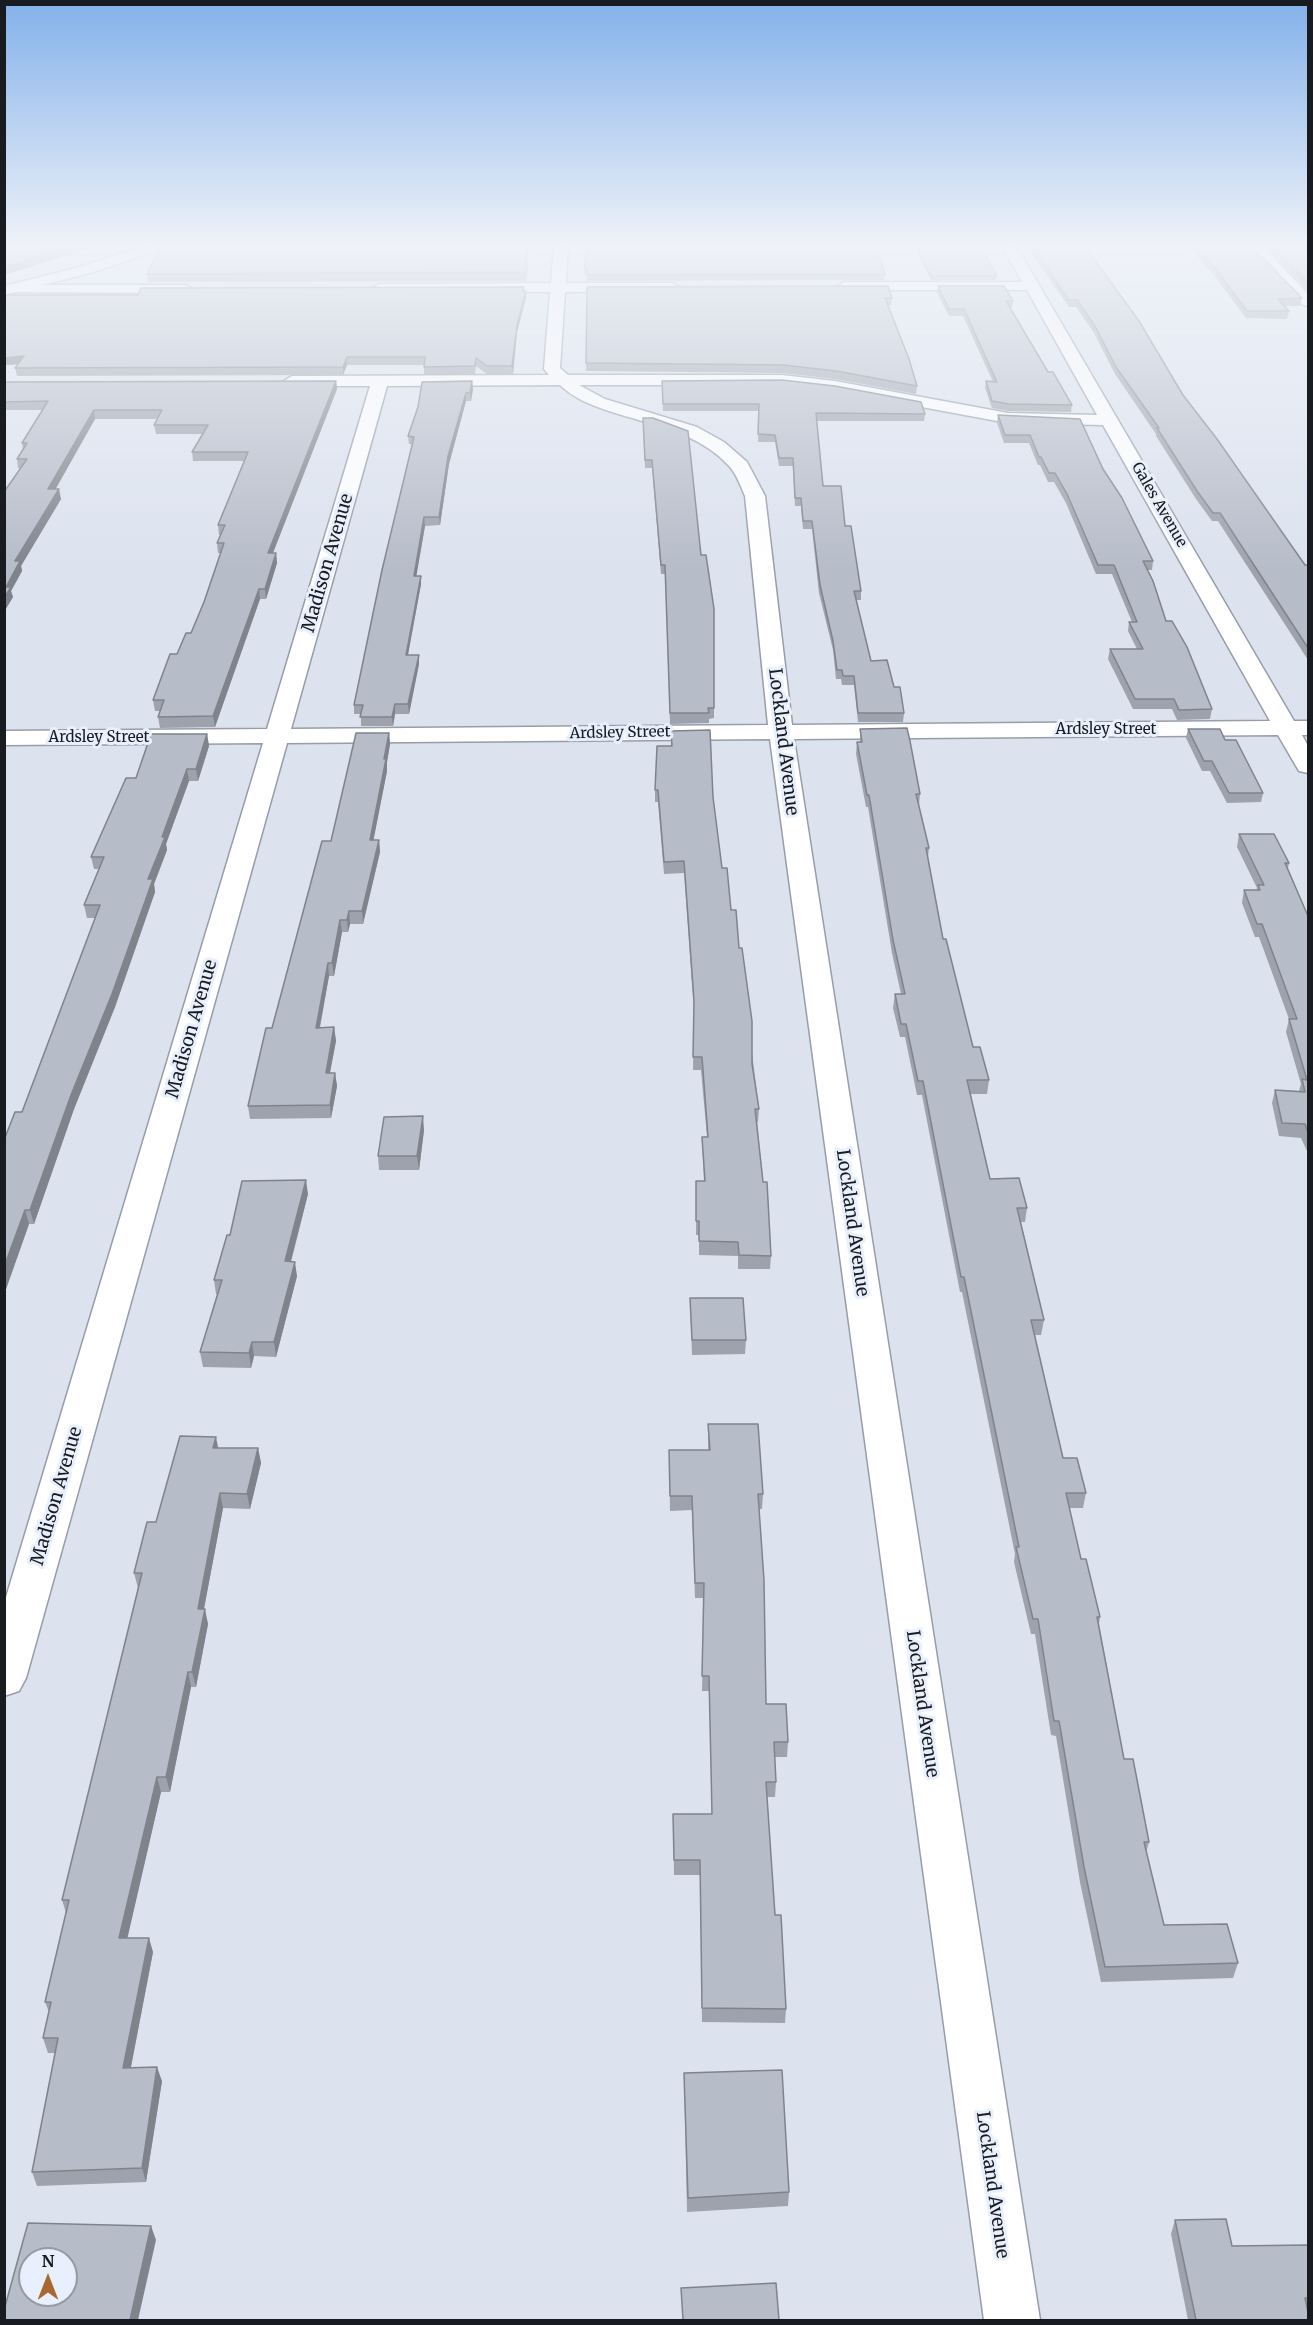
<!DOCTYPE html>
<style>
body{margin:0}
#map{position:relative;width:1313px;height:2325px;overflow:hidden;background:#dce3ef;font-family:Merriweather,serif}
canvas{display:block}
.frame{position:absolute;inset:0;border:6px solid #181b1f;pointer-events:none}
.north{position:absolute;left:18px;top:2247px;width:60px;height:60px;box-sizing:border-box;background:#e9f0fd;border:2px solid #959ba4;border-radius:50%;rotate:0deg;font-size:16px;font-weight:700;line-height:24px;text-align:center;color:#181b1f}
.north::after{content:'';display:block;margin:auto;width:21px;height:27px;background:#a7692f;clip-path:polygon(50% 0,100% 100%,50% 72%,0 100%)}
</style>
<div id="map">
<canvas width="1313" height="2325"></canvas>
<div class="frame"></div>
<div class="north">N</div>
</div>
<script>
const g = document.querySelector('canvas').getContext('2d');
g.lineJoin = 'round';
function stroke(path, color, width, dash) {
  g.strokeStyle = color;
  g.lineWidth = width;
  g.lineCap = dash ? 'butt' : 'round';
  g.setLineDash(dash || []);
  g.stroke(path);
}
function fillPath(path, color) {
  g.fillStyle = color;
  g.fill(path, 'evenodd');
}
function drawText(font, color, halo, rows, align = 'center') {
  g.font = font + ' Merriweather,serif';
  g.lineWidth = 6;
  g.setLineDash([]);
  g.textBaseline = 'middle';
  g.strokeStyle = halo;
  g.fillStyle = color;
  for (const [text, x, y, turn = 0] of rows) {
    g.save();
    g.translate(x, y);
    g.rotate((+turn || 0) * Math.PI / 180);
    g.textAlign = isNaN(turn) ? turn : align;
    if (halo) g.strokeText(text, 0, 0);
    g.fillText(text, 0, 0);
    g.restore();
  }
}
const minor = new Path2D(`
 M554 244H568L566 283H672L679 287 672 291 565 292 560 368 568 375H782L835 381 1008 413 1097 415 1027 290H844L837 286 844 282H1022L1001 244H1015L1294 721H1308V735H1302L1308 746V773L1299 771 1278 735 794 739 1040 2320H984L770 739 287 743 26 1678 19 1691 4 1696V1604L263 743 4 745V731L267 729 370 386H292L284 381 292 376 549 375 544 369 550 292H379L372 288 379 284 551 283ZM560 385C573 398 591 405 609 411 651 425 699 432 730 467 737 475 741 487 745 496L768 725 291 729 387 386ZM579 385H782L835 391 1008 423 1103 425 1270 721 792 725 765 496 747 462 724 442 697 427 605 399Z
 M1245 244H1260L1308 294V306L1303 305Z
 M16 285H186L193 289 186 293 11 292 9 289 11 286Z`);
const major = new Path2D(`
 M148 244H169L167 247 90 273 4 295V286L80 267Z`);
const wall = new Path2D(`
 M162 244H530L527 262 528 270 526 281 148 282 147 274Z
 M913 244H979L997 276 996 280H931Z
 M1025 244H1083L1183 395 1305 565H1308V660L1218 521H1212L1196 499 1156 436V434L1115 374 1094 333 1076 307H1069Z
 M1186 244H1249L1302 298 1300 306H1284L1289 311 1287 319 1246 318 1213 274Z
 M1263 244H1308V291Z
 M584 268 885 274 884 280 587 281V274H584Z
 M938 286 1013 301 1012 308H1010L1048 372 1072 405 1071 412 1008 411 992 408 985 388 986 381 993 382 963 316H949L937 293Z
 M587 287 892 298 891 305H888L917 386 916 394 835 379 782 373 586 371Z
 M524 291 526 298 517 332 513 374H487L476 366 475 374H424V365H347L343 375 17 376 15 368 18 364 4 365V295Z
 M336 381 337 389 273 553H276L277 563 266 599H260L215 727 160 728 158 717 160 711H155L153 700 177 654 191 633 204 602 221 553H218L217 543 220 535H219L218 525 244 461H193L192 452 202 434H156L154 425 158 419H95L55 489 61 499 21 566 22 571 11 591 13 597 4 612 21 468H18L17 459 23 449 22 443 42 410H4L5 382Z
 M472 381 473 389 471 401H466L449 464 440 525 425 526 416 576H421V584L408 655H419V664L409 714H395L393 726H361V714H354V705L412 444H409L408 436 418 407Z
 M662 381 925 414 924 421H816L823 486 845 526 861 591V600H856L871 661 894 687 904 713 903 722H858L854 685H842L841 679H836L833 650 819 593 812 529H803L801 506H795L793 466H779L775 442H758L759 411H663Z
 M998 415 1103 469 1153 561 1152 570H1147L1166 621 1212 709 1210 719 1177 720 1172 709H1133L1108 659 1110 649H1137L1128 631 1129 622H1132L1112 574H1096L1066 503 1054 482H1048L1040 465H1038L1029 443H1004L997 423Z
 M643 418 701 555 714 609V718L709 719V723L670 724 665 574H661L652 468H645Z
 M860 729 920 794 919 805 929 848 928 857 943 939 973 1047 989 1080 987 1094H970L990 1179 1027 1208 1025 1222H1021L1044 1320 1041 1335H1035L1063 1458 1086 1493 1083 1508H1069L1081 1559 1100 1617 1099 1624 1124 1759 1149 1842 1146 1853 1164 1925 1238 1963 1233 1978 1101 1982 1080 1882 1056 1736 1051 1735 1035 1634H1031L1014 1562 1015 1554 962 1292H960L922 1095H917L905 1037H900L893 1008 895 994H901L892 953 868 807H866L856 754 857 742H860Z
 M1188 729 1225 740 1263 793 1261 802 1227 803 1210 771H1202L1186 738Z
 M671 731 713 797 722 868 739 948 759 1109 758 1122H757L771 1256 770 1269H738V1256L699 1255V1235H696V1181H704L702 1137H707L701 1070H693L694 1012 684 873 664 874 658 802H655V790L671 746Z
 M389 733 390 744 387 762V771L373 840H379L380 852 363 924H350L348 932H342L334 976H329L320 1028 334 1027 336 1041 330 1073H335L337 1086 331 1118 250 1119 248 1106 331 841Z
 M207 734 209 746 198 781H189L166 844 167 850 154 884 155 892 115 1007 74 1109 34 1224H29L5 1292 22 1112 96 918H87L84 905 99 869H94L91 857 136 778Z
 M1239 834 1289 863 1288 868 1308 916V1153L1301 1138 1279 1136 1272 1103 1275 1090 1299 1091 1301 1084 1286 1032 1289 1019 1259 937H1255L1242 903 1244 890H1256L1257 888 1237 847Z
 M424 1130 419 1170H379L378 1156Z
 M308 1194 291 1262 297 1276 276 1357 254 1356 251 1368 203 1367 200 1352 217 1294H216L214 1280 230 1235Z
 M690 1298 746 1340 745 1354 692 1355Z
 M708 1424 763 1494 762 1509H759L766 1704 788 1742 787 1757H775L776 1782 775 1797H767L775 1915 786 2009 785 2023 702 2022 700 1875H674L673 1814H712L709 1691H702L704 1598H695L692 1510 670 1511 669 1450H708Z
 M218 1448H258L261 1463 250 1509 223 1508 204 1609 208 1624 196 1687H191L170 1792H161L127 1938 153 1952 131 2067 162 2081 146 2182 37 2186 32 2172 55 2053H48L43 2038 49 2012 45 2002 66 1913 62 1900 138 1588 134 1573 156 1522Z
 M684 2073 789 2192 788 2206 687 2212Z
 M1175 2220 1232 2246 1308 2245V2320H1188L1171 2234Z`);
const shadedWall = new Path2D(`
 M76 244H103L4 275V267Z
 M528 244H530L525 270V262Z
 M526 291V298L517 332 513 374 512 366 517 325Z
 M24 356 25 364 4 365V358Z
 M347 357V365L343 375V367Z
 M336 381 337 389 269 563 268 553Z
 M472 381 473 389 471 401 470 393Z
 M466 393V401L449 464 440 525 439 517 448 456Z
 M94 410 95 419 50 499 48 489Z
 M59 489 61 499 21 566 22 571 11 591 13 597 4 612V598L6 587 15 561Z
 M424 517 425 526 415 584 414 576Z
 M276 553 277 563 266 599 265 589Z
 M421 576V584L406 665V655Z
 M259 589 260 599 215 727 213 716Z
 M419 655V664L409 714 408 704Z
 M395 704V714L393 726 392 717Z
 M389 733 390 744 387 762V771L371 853 370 840Z
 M207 734 209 746 198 781 196 769Z
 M187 769 189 781 166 844 167 850 154 884 155 892 115 1007 74 1109 34 1224 30 1210 148 879 162 837Z
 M379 840 380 852 363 924 362 911Z
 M349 911 350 924 348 932 347 920Z
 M340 920 342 932 334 976 332 963Z
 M328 963 329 976 317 1041 316 1028Z
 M334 1027 336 1041 327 1087 326 1073Z
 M335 1073 337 1086 331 1118 330 1105Z
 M423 1116 424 1130 419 1170 417 1156Z
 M306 1180 308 1194 287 1276 285 1261Z
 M25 1210 29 1224 5 1292 4 1267Z
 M295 1262 297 1276 276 1357 274 1342Z
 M252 1342 254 1356 251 1368 249 1353Z
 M216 1437 219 1452 213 1448Z
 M258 1448 261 1463 250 1509 247 1494Z
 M220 1493 223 1508 201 1624 198 1609Z
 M205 1609 208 1624 196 1687 192 1672Z
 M188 1672 191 1687 170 1792 166 1777Z
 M157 1777 161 1792 124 1953 119 1938Z
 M149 1938 153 1952 128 2082 123 2068Z
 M157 2067 162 2081 146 2182 142 2168Z
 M151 2226 156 2240 138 2320H130Z`);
const building = new Path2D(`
 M4 244H76L4 267Z
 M162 244H528L525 262H527L526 272 147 274Z
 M588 244H876L885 274 587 275V268H584Z
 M915 244H979L997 276H931Z
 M1030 244H1083L1139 321 1183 395 1217 439 1305 565H1308V648L1220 513H1213L1197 491 1157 428H1159L1116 367 1095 326 1077 300H1069Z
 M1193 244H1249L1302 298 1278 299 1289 311H1247L1214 267Z
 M1271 244H1308V283Z
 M888 286 892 298H885L909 359 917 386 836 371 783 365 586 363 587 287Z
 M938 286H1004L1013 301H1006L1048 372H1053L1072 405 1009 404 992 401 986 381 997 382 964 309H949Z
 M524 287 523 291H526L517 325 512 366H487L476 358 475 366 424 367 425 357H347L343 367 15 368 24 356 4 358V295H138L141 288Z
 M782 380 835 386 921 402 925 414 816 413 823 486H841L845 526H851L861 591H854L871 661 887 660 894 687H900L904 713H858L854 676H843L842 670H837L833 641 820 585 812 521H803L801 498H795L793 458H779L775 435 758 434 759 404H663L662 381Z
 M336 381 268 553H276L265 589H259L213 716 158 717 164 700H153L170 654H177L186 633H191L204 602 224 543H217L225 525H218L248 452H192L208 425H154L162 410H94L48 489H59L15 561H20L6 587H11L4 598V492L27 459H17L27 443H22L48 401 4 402 5 382Z
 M472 381 470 393H466L448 456 439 517H424L414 576H421L406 655H419L408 704H395L392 717H360L363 705H354L382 570 414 437 408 436 418 407 422 382Z
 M998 415 1080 419 1103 469 1122 498 1153 561H1143L1153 581 1166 621H1172L1187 647 1212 709 1179 710 1174 699H1135L1110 649H1143L1129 622H1137L1114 565H1098L1067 494 1055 473H1049L1041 457H1039L1030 435H1005Z
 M643 418H653L688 431 701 555H706L714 609V708H708L709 713H670L665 565H661L652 460H645Z
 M907 728 910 741 920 794H916L929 848H926L943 939H946L973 1047H980L989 1080H967L990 1179 1019 1178 1027 1208H1017L1044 1320H1031L1063 1458H1077L1086 1493H1066L1081 1559H1086L1100 1617H1097L1124 1759H1133L1149 1842H1144L1164 1925 1227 1924 1238 1963 1105 1967 1084 1867 1059 1721H1054L1038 1619H1033L1016 1547H1019L964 1277H961L923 1081H918L906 1024H901L895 994H905L893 940 869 795H867L857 742H862L860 729Z
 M1188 729H1220L1225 740H1236L1263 793H1229L1212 761H1204Z
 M710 730 713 797 722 868H727L731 910H736L739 948H742L752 1021V1064L759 1109H755L763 1182H767L771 1256 739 1255 738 1242 699 1241V1221H696V1181H705L702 1137H708L702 1057H693L694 1001 684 861 664 862 658 790H655L657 746H672L671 731Z
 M356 733H389L384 759H386L370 840H379L362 911H349L347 920H340L332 963H328L316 1028 334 1027 326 1073H335L330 1105 248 1106 266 1028H272L322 841H331Z
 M151 734H207L196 769H187L162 837H165L148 879H153L112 994 71 1095 30 1210H25L4 1267V1140L15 1112H22L100 905H84L104 857H91L126 778H136Z
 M1239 834H1274L1289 863H1285L1308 916V1132L1305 1124 1282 1123 1275 1090 1305 1092 1302 1079 1307 1080 1289 1019H1297L1262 924H1257L1244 890H1260L1258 885H1264Z
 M423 1116 417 1156H378L384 1117Z
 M306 1180 285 1261 295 1262 274 1342H252L249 1353 200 1352 222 1280H214L227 1235H230L242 1181Z
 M690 1298H743L746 1340H692Z
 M708 1424H758L763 1494H758L764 1580 766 1704H786L788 1742H774L776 1782H766L775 1915H781L786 2009 702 2008 700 1860H674L673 1814H712L709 1676H702L704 1583H695L692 1496H670L669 1450H710Z
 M180 1436 216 1437 213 1448H258L247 1494 220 1493 198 1609H205L192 1672H188L166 1777H157L119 1938H149L123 2068 157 2067 142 2168 32 2172 58 2038H43L51 2002H45L69 1900H62L142 1573H134L147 1522H156Z
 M782 2070 789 2192 688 2198 684 2073Z
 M1226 2219 1232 2246 1308 2245V2298H1305L1308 2312V2320H1196L1175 2220Z
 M28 2223 151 2226 130 2320H4V2310ZM30 2259H66V2295H30Z
 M776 2283 779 2320H683L681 2288Z`);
const farStreetnames = [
 ["Gales Avenue",1159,505,60],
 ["Ardsley Street",1106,730],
 ["Ardsley Street",620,733,-1],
 ["Ardsley Street",99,738]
];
const streetNames = [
 ["Madison Avenue",328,563,-74],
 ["Lockland Avenue",783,742,83],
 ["Madison Avenue",192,1029,-74],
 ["Lockland Avenue",852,1223,82],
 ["Madison Avenue",57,1496,-74],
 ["Lockland Avenue",922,1704,82],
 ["Lockland Avenue",992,2185,82]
];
stroke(minor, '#979da9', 3);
stroke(major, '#979da9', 3);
fillPath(minor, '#fff');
fillPath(major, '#fff');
fillPath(wall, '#9da2ac');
fillPath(shadedWall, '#7f848c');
fillPath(building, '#b6bcc8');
stroke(building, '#7f848c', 1.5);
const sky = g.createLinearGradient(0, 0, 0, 570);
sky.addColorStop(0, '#83b1ea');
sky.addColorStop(0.43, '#eff2f8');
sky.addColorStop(1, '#eff2f800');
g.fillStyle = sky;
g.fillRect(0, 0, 1313, 570);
drawText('15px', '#181b1f', '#e9f0fd', farStreetnames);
drawText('18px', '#181b1f', '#e9f0fd', streetNames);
</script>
